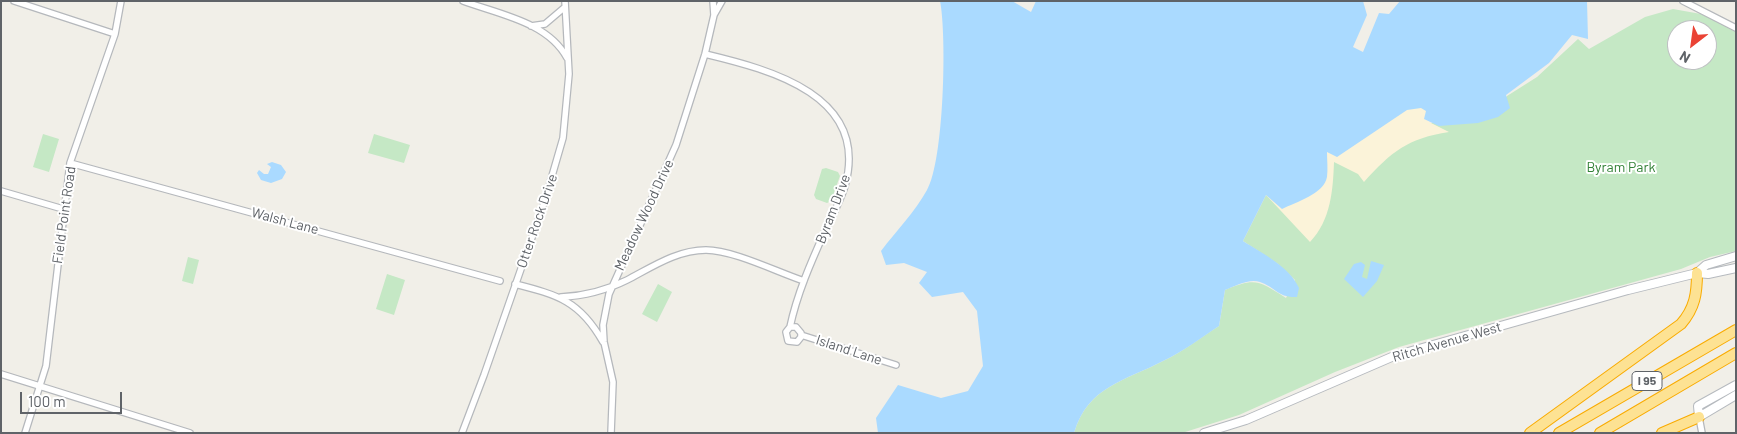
<!DOCTYPE html>
<style>
body{margin:0}
#map{position:relative;width:1737px;height:434px;overflow:hidden;background:#f1efe8;font-family:Barlow,sans-serif}
canvas{display:block}
.frame{position:absolute;inset:0;border:2px solid #5f6368;pointer-events:none}
.north{position:absolute;left:1667px;top:20px;width:50px;height:50px;box-sizing:border-box;background:#fff;border:1px solid #bfc1c3;border-radius:50%;rotate:210deg;font-size:14px;font-weight:700;line-height:20px;text-align:center;color:#5f6368}
.north::after{content:'';display:block;margin:auto;width:18px;height:22px;background:#ea4335;clip-path:polygon(50% 0,100% 100%,50% 72%,0 100%)}
.scale{position:absolute;left:20px;top:392px;width:102px;height:22px;box-sizing:border-box;border:2px solid #5f6368;border-top:0;padding-left:6px;font-size:15px;line-height:18px;white-space:nowrap;color:#5f6368;-webkit-text-stroke:4px #fff;paint-order:stroke}
</style>
<div id="map">
<canvas width="1737" height="434"></canvas>
<div class="frame"></div>
<div class="north">N</div>
<div class="scale">100 m</div>
</div>
<script>
const g = document.querySelector('canvas').getContext('2d');
g.lineJoin = 'round';
function fillPath(path, color) {
  g.fillStyle = color;
  g.fill(path, 'evenodd');
}
function stroke(path, color, width, dash) {
  g.strokeStyle = color;
  g.lineWidth = width;
  g.lineCap = dash ? 'butt' : 'round';
  g.setLineDash(dash || []);
  g.stroke(path);
}
function drawText(font, color, halo, rows, align = 'center') {
  g.font = font + ' Barlow,sans-serif';
  g.lineWidth = 4;
  g.setLineDash([]);
  g.textBaseline = 'middle';
  g.strokeStyle = halo;
  g.fillStyle = color;
  for (const [text, x, y, turn = 0] of rows) {
    g.save();
    g.translate(x, y);
    g.rotate((+turn || 0) * Math.PI / 180);
    g.textAlign = isNaN(turn) ? turn : align;
    if (halo) g.strokeText(text, 0, 0);
    g.fillText(text, 0, 0);
    g.restore();
  }
}
const green = new Path2D(`
 M1673 9 1701 14 1736 32V251L1710 257 1681 269 1399 347 1335 372 1239 415 1182 433H1074C1088 386 1125 381 1163 361 1182 352 1200 338 1219 326L1225 290C1256 277 1259 281 1286 298L1295 280 1278 264 1243 241 1266 195 1327 152 1367 135 1491 112 1507 96 1537 77 1578 39 1589 49 1645 17ZM1677 30H1707V60H1677Z
 M43 134 59 139 49 172 33 167Z
 M374 134 410 145 404 163 368 153Z
 M826 168 838 172 840 176 831 201 827 203 816 199 814 195 822 169Z
 M188 257 199 260 193 284 182 281Z
 M387 274 405 280 394 315 376 309Z
 M658 284 672 292 657 322 642 314Z`);
const sand = new Path2D(`
 M1424 99 1429 122 1449 132C1408 138 1391 152 1364 182L1358 174 1334 162C1333 190 1331 220 1310 242L1266 195 1309 160Z`);
const water = new Path2D(`
 M940 1H1012L1031 12 1036 1H1363L1367 15 1353 47 1363 52 1379 13 1389 14 1400 1H1587L1588 39 1572 35 1549 63 1506 95 1510 108 1498 117 1478 123 1439 126 1424 119 1426 111 1421 108 1407 110 1337 157 1327 152C1327 160 1328 169 1327 177 1324 194 1296 202 1282 209L1266 195 1243 241C1263 254 1289 266 1299 288L1297 297C1278 298 1275 287 1260 282 1250 278 1235 286 1225 290L1219 326C1201 338 1182 352 1163 361 1125 381 1088 386 1074 433H878L876 418 898 385 941 398 968 391 983 366 977 311 963 292 932 297 919 283 927 272 904 263 886 265 881 251C896 231 915 212 927 190 944 161 947 36 940 1Z
 M272 162 281 165 286 172 282 179 271 183 261 180 257 173 259 170 264 174H268L271 167 267 164Z
 M1371 261 1384 265 1377 281 1363 297 1344 279 1354 264 1361 262 1365 265 1362 277 1367 279Z`);
const street = new Path2D(`
 M14 1 115 34
 M463 1C498 14 548 22 567 58
 M1683 1 1736 28
 M714 15 722 1
 M531 26 545 24 565 7
 M705 54C772 70 870 96 845 186 840 202 832 216 825 231 811 262 797 294 790 327L786 332 788 341 797 342 801 337V333L796 327H790
 M70 163 500 281
 M1 191 63 209
 M515 284C558 295 580 301 603 342
 M561 297C584 296 607 290 627 280 652 267 677 250 706 250 733 250 777 272 804 281
 M801 335 896 365
 M1 374 190 433
 M1699 417 1702 433
 M25 433 46 366 70 163 115 34 121 1
 M462 433 484 375 545 200 563 138 569 74 565 1
 M611 433 613 382 604 342 603 325 609 294 676 145 705 54 714 15 713 1`);
const secondary = new Path2D(`
 M1697 273 1706 265 1736 256
 M1736 385 1698 406 1699 417 1736 395
 M1204 433 1246 420 1394 356 1628 290 1697 273 1708 274 1736 268`);
const highway = new Path2D(`
 M1530 433 1681 324C1695 308 1697 293 1697 273
 M1559 433 1736 330
 M1600 433 1736 353
 M1662 433 1699 417`);
const shields = [
 [1647,381,30]
];
const shieldNames = [
 ["I 95",1647,381]
];
const parkNames = [
 ["Byram Park",1621,167]
];
const streetNames = [
 ["Byram Drive",833,209,-69],
 ["Field Point Road",64,215,-82],
 ["Meadow Wood Drive",644,215,-65],
 ["Walsh Lane",285,221,15],
 ["Otter Rock Drive",537,221,-71],
 ["Ritch Avenue West",1447,342,-16],
 ["Island Lane",849,350,18]
];
fillPath(green, '#c5e8c5');
fillPath(sand, '#fbf3d9');
fillPath(water, '#aadaff');
stroke(street, '#b5b8bc', 8);
stroke(secondary, '#b6babf', 10);
stroke(highway, '#f9ab00', 12);
stroke(street, '#fff', 5.5);
stroke(secondary, '#fff', 8);
stroke(highway, '#fde293', 10);
for (const [x, y, w] of shields) {
  const box = new Path2D();
  box.roundRect(x - w / 2, y - 9.5, w, 19, 4);
  g.fillStyle = '#fff';
  g.fill(box);
  stroke(box, '#5f6368', 1);
}
drawText('bold 12px', '#5f6368', null, shieldNames);
drawText('14px', '#348238', '#fff', parkNames);
drawText('14px', '#5f6368', '#fff', streetNames);
</script>
